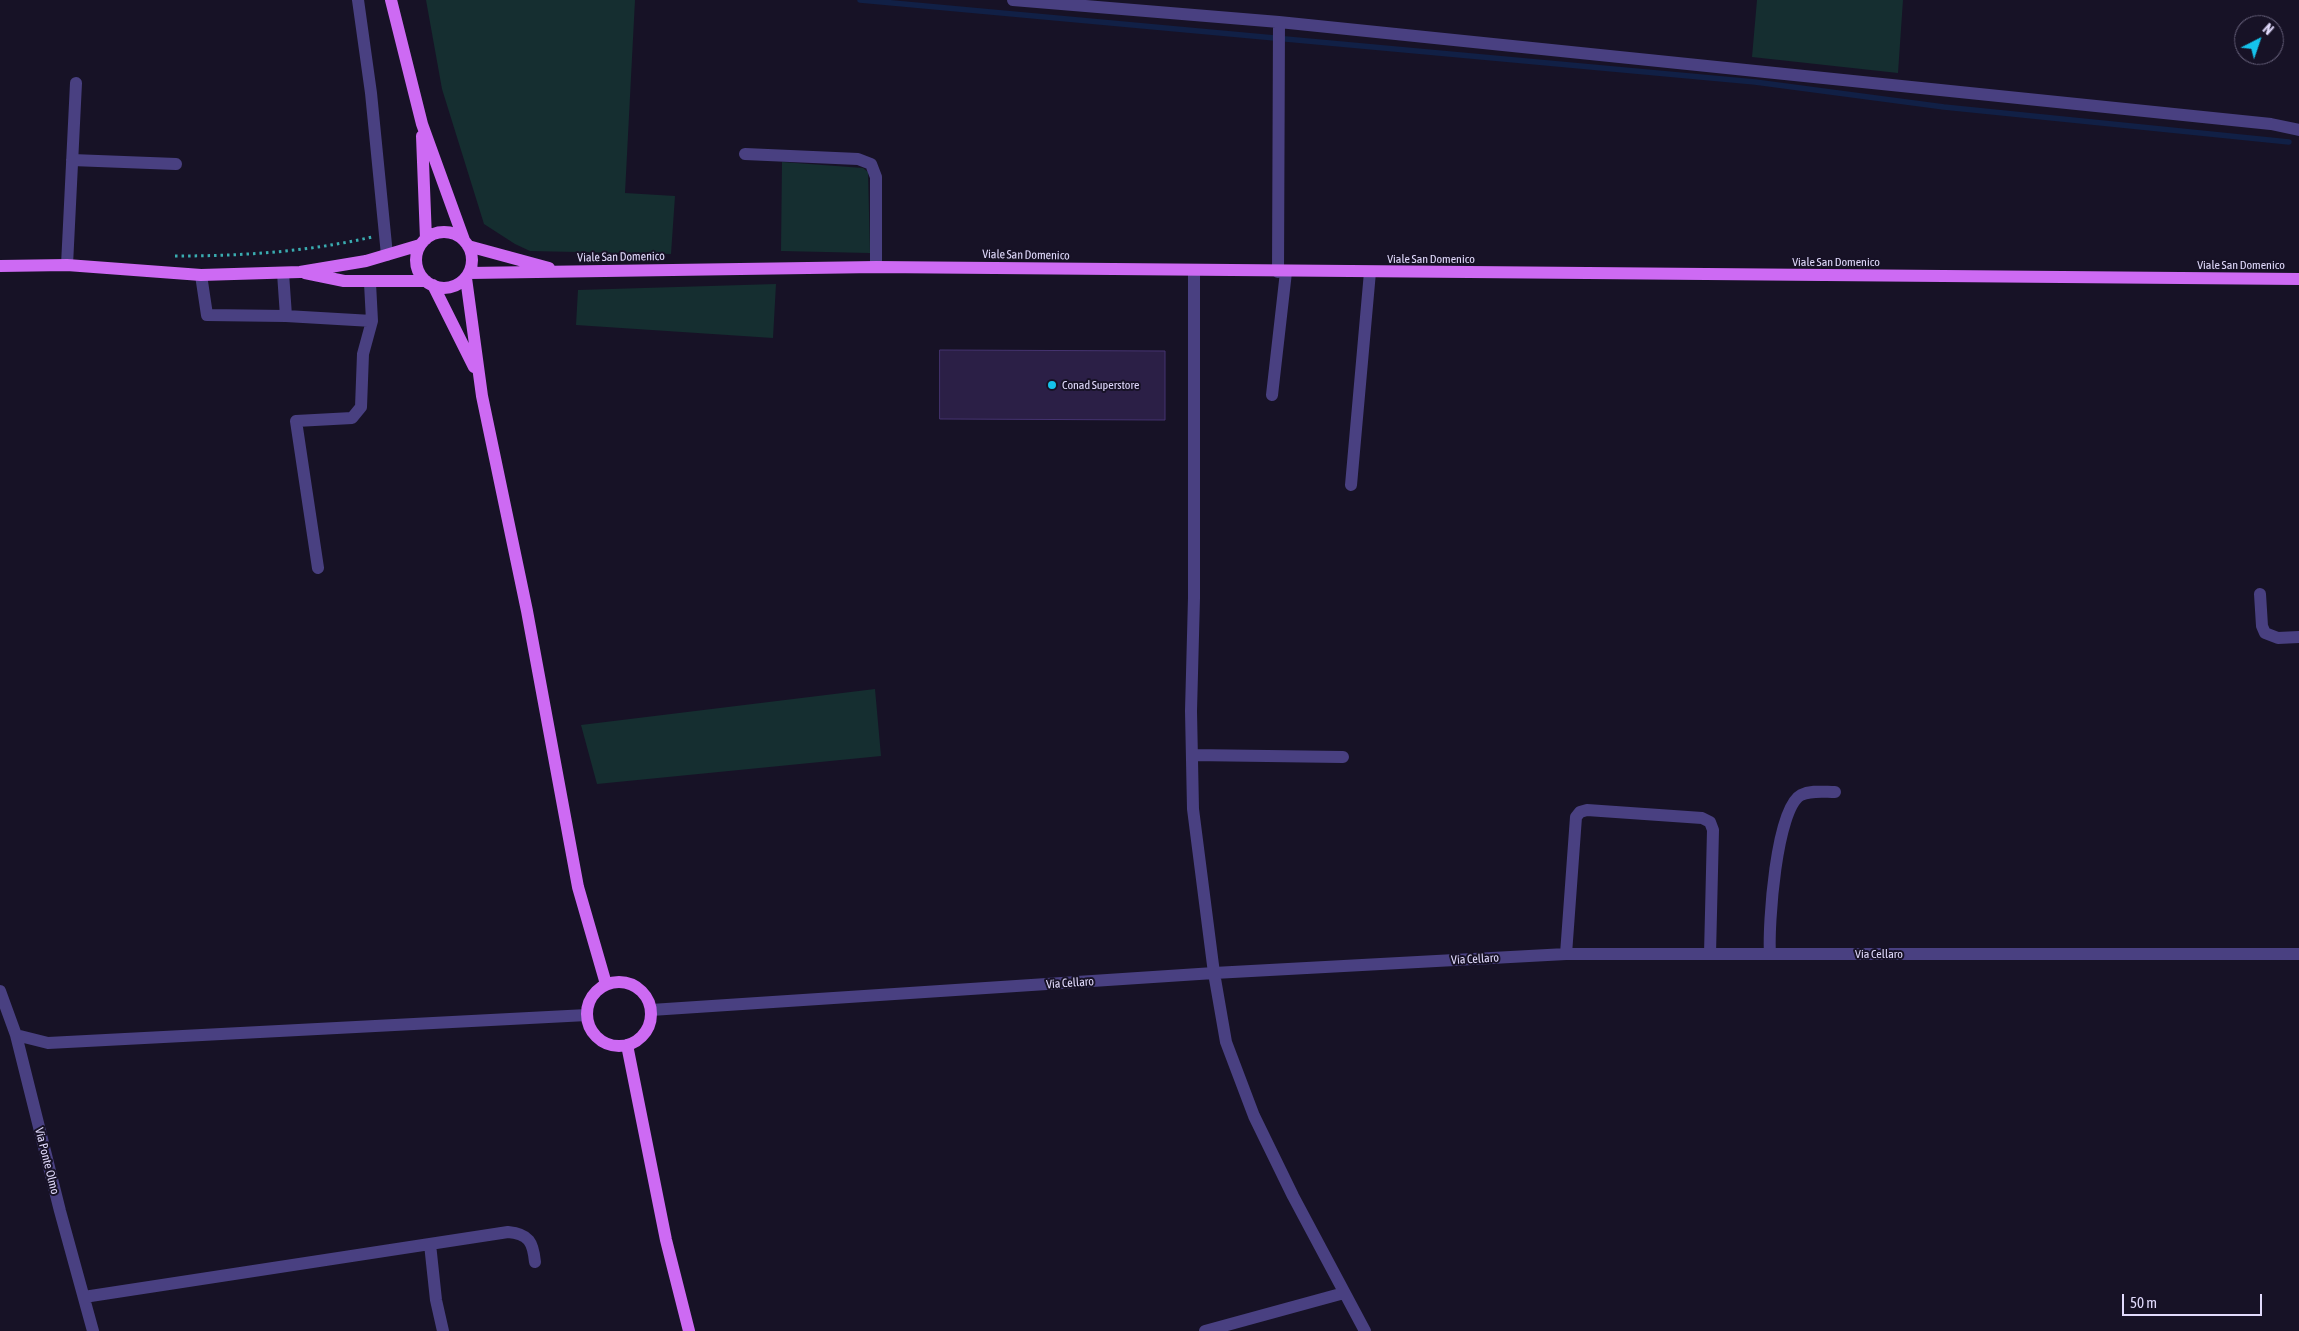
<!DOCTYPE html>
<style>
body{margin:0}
#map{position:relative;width:2299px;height:1331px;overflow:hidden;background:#171226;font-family:"Asap Condensed",sans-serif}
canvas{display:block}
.north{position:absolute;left:2234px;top:15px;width:50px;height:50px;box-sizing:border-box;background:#171226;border:1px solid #68627c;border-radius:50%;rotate:41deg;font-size:14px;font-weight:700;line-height:20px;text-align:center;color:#e1dafc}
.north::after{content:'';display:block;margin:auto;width:18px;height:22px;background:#15c3ec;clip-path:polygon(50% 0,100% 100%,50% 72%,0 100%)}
.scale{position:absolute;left:2122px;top:1294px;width:140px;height:22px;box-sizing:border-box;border:2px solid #e1dafc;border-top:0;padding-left:6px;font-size:15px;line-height:18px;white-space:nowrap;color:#e1dafc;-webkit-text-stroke:4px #171226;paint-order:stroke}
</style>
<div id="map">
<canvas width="2299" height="1331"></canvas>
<div class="north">N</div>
<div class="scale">50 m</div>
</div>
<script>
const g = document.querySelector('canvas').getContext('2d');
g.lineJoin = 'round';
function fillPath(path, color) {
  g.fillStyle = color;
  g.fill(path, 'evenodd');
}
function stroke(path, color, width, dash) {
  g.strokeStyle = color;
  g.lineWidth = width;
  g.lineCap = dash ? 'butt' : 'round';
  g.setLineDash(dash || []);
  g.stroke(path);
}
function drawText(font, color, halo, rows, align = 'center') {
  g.font = font + ' "Asap Condensed",sans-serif';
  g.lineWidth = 4;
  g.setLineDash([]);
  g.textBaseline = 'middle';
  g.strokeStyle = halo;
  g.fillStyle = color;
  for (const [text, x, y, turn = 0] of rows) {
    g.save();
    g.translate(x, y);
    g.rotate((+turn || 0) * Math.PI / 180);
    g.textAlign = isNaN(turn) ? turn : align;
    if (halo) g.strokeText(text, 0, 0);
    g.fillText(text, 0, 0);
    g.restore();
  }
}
const green = new Path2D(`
 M426 0H635L625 193 675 196 671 254 530 251 515 244 484 224 442 89Z
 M1757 0H1903L1898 73 1752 57Z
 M782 162 863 168 868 172 870 253 781 251Z
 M776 284 773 338 576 325 578 290Z
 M875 689 881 756 597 784 581 725Z`);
const stream = new Path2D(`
 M860 0 1755 82 1944 107 2289 142`);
const building = new Path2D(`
 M940 350 1165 351V420L940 419Z`);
const path = new Path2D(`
 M175 256C242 256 306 252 372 237`);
const minor = new Path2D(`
 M358 0 371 93 387 255
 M1013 0 1279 22 2271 124 2299 130
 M745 154 858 159 871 164 876 177V267
 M72 160 176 164
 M67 265 76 83
 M1194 271V598L1191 711 1193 809 1214 973 1226 1042 1254 1116 1293 1196 1365 1331
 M1278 272 1279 22
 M283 273 286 316
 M201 275 207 315 286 316 372 321
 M1272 395 1286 272
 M1351 485 1370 272
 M318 568 296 421 352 418 361 407 363 354 372 321 370 283
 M2260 594 2262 626 2265 633 2278 638 2299 637
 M1192 755 1343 757
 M1566 954 1576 817 1580 812 1587 810 1702 818 1710 822 1713 830 1710 954
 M1770 954C1768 926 1776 808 1801 795 1811 790 1824 792 1835 792
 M0 991 16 1035 60 1211 93 1331
 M651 1010 1214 973 1566 954H2299
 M16 1035 48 1043 587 1015
 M430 1244 436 1300 443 1331
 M84 1297 508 1232C529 1234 533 1242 535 1262
 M1205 1331 1344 1293`);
const major = new Path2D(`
 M391 0 422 124 464 240
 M422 136 426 239
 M416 260a28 28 0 1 1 56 0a28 28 0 1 1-56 0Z
 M468 246 549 268
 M0 266 67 265 201 275 300 272 366 261 420 245
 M305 273 344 281H426
 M469 273 876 267 2299 279
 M466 278 482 396 527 611 578 887 606 984
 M433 285 474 367
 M587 1014a32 32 0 1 1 64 0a32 32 0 1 1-64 0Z
 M627 1045 666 1240 689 1331`);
const markers = [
 [1052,385,5,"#15c3ec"]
];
const streetNames = [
 ["Viale San Domenico",1026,255,1],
 ["Viale San Domenico",621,257,-1],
 ["Viale San Domenico",1431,259],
 ["Viale San Domenico",1836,262],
 ["Viale San Domenico",2241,265],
 ["Via Cellaro",1879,954],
 ["Via Cellaro",1475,959,-3],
 ["Via Cellaro",1070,983,-4],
 ["Via Ponte Olmo",47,1161,76]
];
const poiNames = [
 ["Conad Superstore",1062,385]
];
fillPath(green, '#152e30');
stroke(stream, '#112046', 5.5);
fillPath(building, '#2b1f46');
stroke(building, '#453370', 1);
stroke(path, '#3aacb0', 3, [2.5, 4]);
stroke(minor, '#494081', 12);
stroke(major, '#cd6af3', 12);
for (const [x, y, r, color] of markers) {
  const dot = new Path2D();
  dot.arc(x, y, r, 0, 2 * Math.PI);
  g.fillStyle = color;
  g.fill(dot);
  stroke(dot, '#171226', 2);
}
drawText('12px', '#e1dafc', '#171226', streetNames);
drawText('12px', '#e1dafc', '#171226', poiNames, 'left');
</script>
